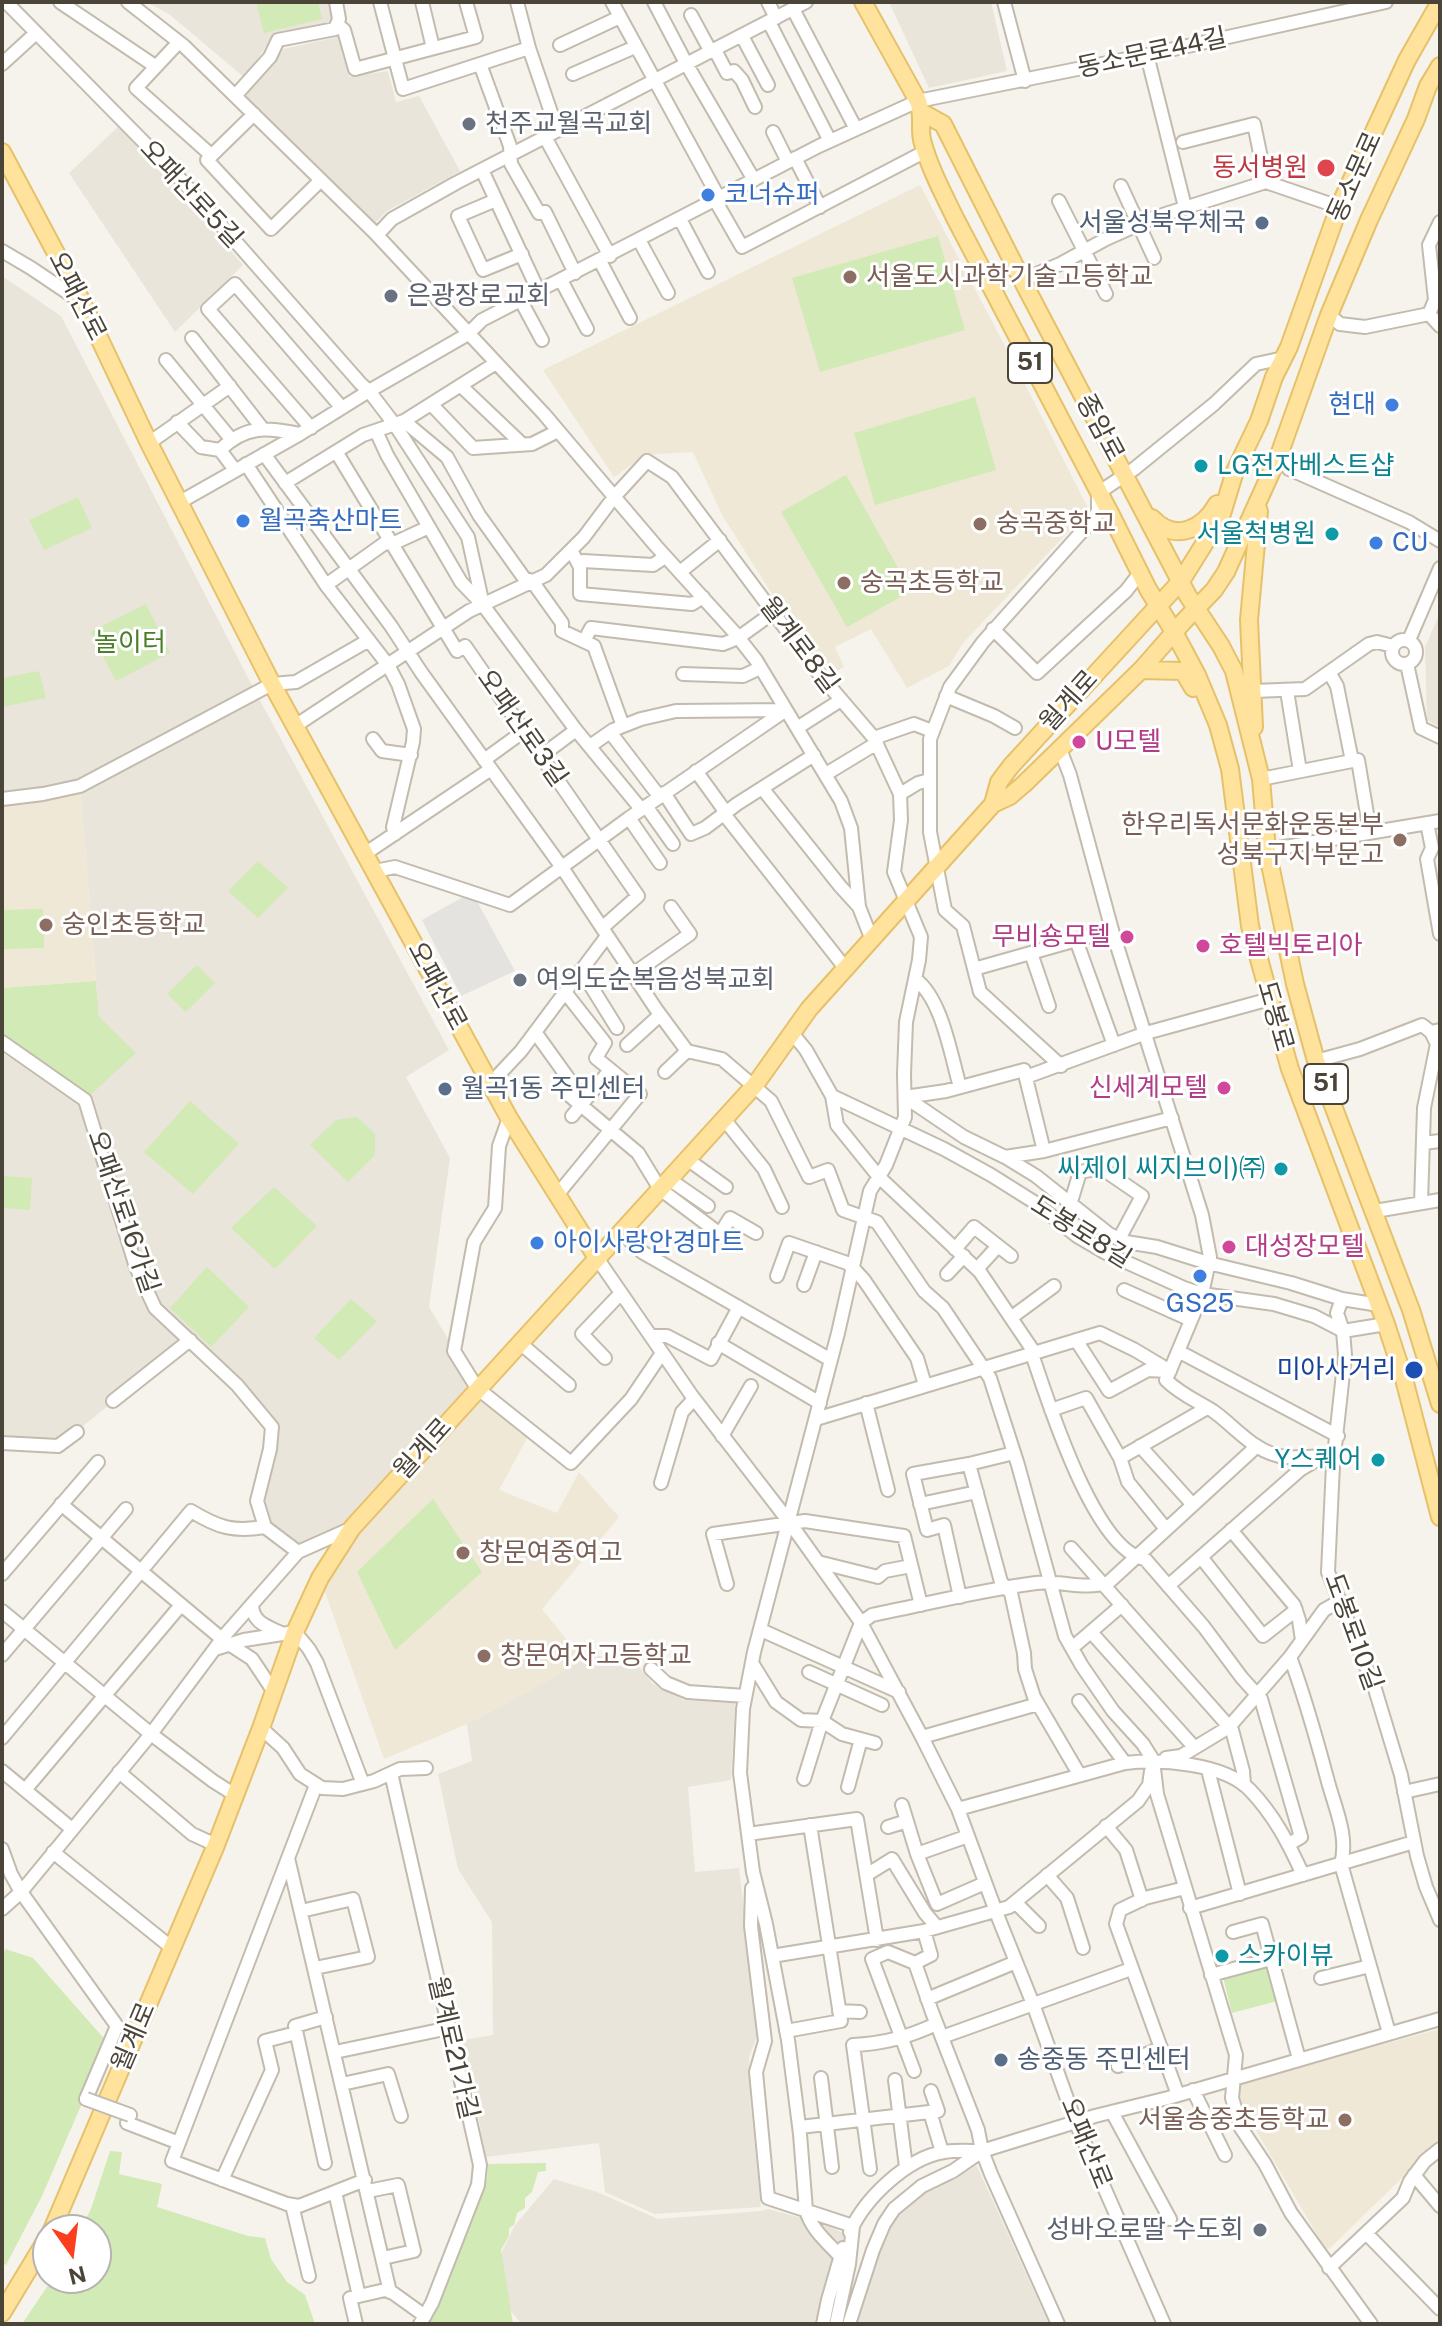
<!DOCTYPE html>
<meta charset="utf-8">
<style>
body{margin:0}
#map{position:relative;width:1442px;height:2326px;overflow:hidden;background:#f6f3ec;font-family:"Public Sans",sans-serif}
canvas{display:block}
.frame{position:absolute;inset:0;border:4px solid #4b4439;pointer-events:none}
.north{position:absolute;left:32px;top:2214px;width:80px;height:80px;box-sizing:border-box;background:#fff;border:2px solid #b7b4b0;border-radius:50%;rotate:166deg;font-size:22px;font-weight:700;line-height:32px;text-align:center;color:#4b4439}
.north::after{content:'';display:block;margin:auto;width:28px;height:36px;background:#fc3f1d;clip-path:polygon(50% 0,100% 100%,50% 72%,0 100%)}
</style>
<div id="map">
<canvas width="1442" height="2326"></canvas>
<div class="frame"></div>
<div class="north">N</div>
</div>
<script>
const g = document.querySelector('canvas').getContext('2d');
g.lineJoin = 'round';
function fillPath(path, color) {
  g.fillStyle = color;
  g.fill(path, 'evenodd');
}
function stroke(path, color, width, dash) {
  g.strokeStyle = color;
  g.lineWidth = width;
  g.lineCap = dash ? 'butt' : 'round';
  g.setLineDash(dash || []);
  g.stroke(path);
}
function drawText(font, color, halo, rows, align = 'center') {
  g.font = font + ' "Public Sans","Noto Sans KR",sans-serif';
  g.lineWidth = 6;
  g.setLineDash([]);
  g.textBaseline = 'middle';
  g.strokeStyle = halo;
  g.fillStyle = color;
  for (const [text, x, y, turn = 0] of rows) {
    g.save();
    g.translate(x, y);
    g.rotate((+turn || 0) * Math.PI / 180);
    g.textAlign = isNaN(turn) ? turn : align;
    if (halo) g.strokeText(text, 0, 0);
    g.fillText(text, 0, 0);
    g.restore();
  }
}
const residential = new Path2D(`
 M146 2H332L336 17 330 27 270 40 245 78 169 14Z
 M889 2H991L1007 71 929 88Z
 M338 37 349 77 388 71 396 102 419 96 460 171 387 211 375 223 243 94 274 64 283 49Z
 M119 126 243 265 175 332 69 173Z
 M2 276 61 316 256 693 449 1050 406 1077 450 1158 429 1307 477 1388 352 1528 298 1552 265 1527 257 1501 272 1427 190 1340 58 1446 2 1445V1053L85 1100 99 1017 80 786 2 798Z
 M1440 613V727L1427 720 1425 647Z
 M576 1651 637 1664 653 1684 684 1700 735 1703 731 1780 688 1787 695 1872 739 1868 759 2031 749 2057 750 2098 761 2207 655 2214 605 2192 599 2143 486 2157 463 2040 493 2035 492 1922 458 1869 438 1774 472 1761 467 1724 568 1669Z
 M976 2164 1049 2324H852L887 2212 910 2189Z
 M554 2179 597 2192 658 2219 761 2211 768 2209 829 2225 847 2236 822 2324H522L509 2309 501 2254 515 2225Z`);
const education = new Path2D(`
 M920 185 1024 382 1089 510 963 643 949 666 907 688 871 629 835 647 844 667 825 678 722 515 693 452 645 455 614 477 543 370Z
 M80 786 96 981 2 988V799Z
 M477 1388 531 1431 499 1490 557 1513 579 1472 619 1517 542 1609 576 1651 568 1669 467 1724 384 1759 320 1578Z
 M1440 2029V2141L1329 2249 1325 2248 1237 2098 1238 2083Z`);
const green = new Path2D(`
 M256 2H318L322 19 264 33Z
 M938 236 965 330 820 372 792 278Z
 M975 397 996 470 875 505 854 433Z
 M846 475 911 591 847 627 781 512Z
 M78 497 92 528 44 550 29 520Z
 M146 604 170 653 116 681 90 632Z
 M39 671 46 698 2 707V678Z
 M258 861 288 888 258 918 228 891Z
 M43 909 44 948 2 949V910Z
 M197 965 215 983 186 1012 167 994Z
 M96 981 99 1017 136 1053 85 1100 2 1042V988Z
 M190 1101 239 1144 193 1194 144 1152Z
 M357 1117 375 1134V1155L348 1182 310 1145 336 1120Z
 M2 1176 32 1178 30 1210 2 1208Z
 M274 1187 317 1226 275 1269 231 1228Z
 M207 1267 249 1307 211 1347 170 1308Z
 M351 1299 377 1321 339 1360 314 1338Z
 M433 1499 482 1572 395 1650 357 1572Z
 M5 1949 33 1958 108 2043 42 2196 6 2265 2 2263V1961Z
 M1272 1964 1281 2000 1232 2013 1223 1977Z
 M110 2151 122 2152 119 2174 162 2184 157 2207 248 2236 265 2238 271 2259 287 2282 305 2295 315 2324H22L53 2278H96V2230H80L91 2209Z
 M546 2163V2171L538 2172 532 2192 525 2198V2208L517 2213 514 2225 509 2228V2236L501 2250 513 2324H426L438 2300 487 2180 488 2164Z`);
const parking = new Path2D(`
 M472 892 515 971 461 996 422 920Z`);
const minor = new Path2D(`
 M6 2 184 183 361 384 369 391 395 425 468 537 483 605 576 730 641 809
 M60 2 155 66
 M128 2 184 46 375 233 544 414 656 546 734 632 756 660 841 801 851 828 859 907 872 940
 M380 2 403 89 529 48
 M422 2 433 48
 M517 2 529 48 557 130
 M612 2 719 198
 M654 2 687 65 754 180
 M768 2 776 18
 M1004 2 1025 81
 M793 9 856 129
 M691 15 711 52
 M769 22 830 141
 M337 24 344 30 355 69 476 37 466 2
 M742 36 768 85
 M179 42 136 88 211 155
 M560 45 620 17
 M715 50 727 73 734 71 742 80 755 107
 M1147 55 1185 207
 M2 64 36 33
 M480 64 510 146 511 164 539 213 545 212 575 273
 M573 74 635 47
 M235 96 270 57 278 40 335 29 339 19 336 2
 M254 114 207 160 271 229 321 180
 M773 132 788 162
 M545 137 610 256
 M1183 142 1254 124 1266 182
 M795 158 820 207
 M482 170 539 292
 M1121 186 1154 258
 M496 200 458 216 483 270 522 254
 M715 200 742 247 926 151
 M1059 201 1106 294
 M680 219 708 272
 M377 235 392 219 456 183 806 2
 M639 240 668 293
 M2 251 31 268 80 301
 M600 261 630 318
 M561 280 587 329
 M1022 280 1060 264 1106 239 1153 218 1266 182 1339 207
 M521 301 542 340
 M1429 314 1435 300 1429 245 1440 222
 M1429 314 1440 326
 M1329 315 1340 324 1365 327 1429 314
 M192 338 262 428
 M166 360 231 439
 M461 386 522 444
 M431 404 473 448 532 444 558 431
 M404 421 447 457 479 515 524 578 532 581 562 623V631L594 646 623 726
 M177 422 201 447 220 450 235 470
 M311 428 208 309 235 284 342 408
 M376 431 387 455 461 582 483 605
 M149 443 230 386
 M220 450C247 424 267 428 300 434
 M337 453 457 651 465 646 638 896 602 928
 M264 454 391 626 421 672 561 866 656 1009 687 1051 722 1059 771 1101 809 1177 828 1170 843 1210 877 1222 924 1291 943 1308 990 1378 1018 1465 1065 1636 1082 1666 1113 1711 1143 1744 1153 1760 1157 1794 1236 2055 1232 2098 1241 2128 1265 2164 1291 2213 1371 2324
 M1279 455 1289 469 1409 522 1440 541
 M246 464 326 585 388 665 398 684 414 729 413 742 393 827 395 834
 M285 483 363 435 404 421 496 363
 M180 502 300 434 369 391 468 334 482 320 819 146 918 101 1147 55 1386 2
 M571 550 580 567V594L692 604 703 597
 M578 563 583 561 653 565 665 557
 M680 572 720 540
 M326 585 385 543 392 544 429 527
 M993 629 1037 673 1126 591 1140 573
 M1392 652a12 12 0 1 1 24 0a12 12 0 1 1-24 0Z
 M1409 640 1440 568
 M584 641 591 628 723 644 738 638 774 612
 M1407 664 1421 728 1440 737
 M1329 672 1337 686 1352 761 1358 760 1370 832
 M683 674 743 676 760 668
 M1254 691 1305 689 1369 644 1377 642 1393 646
 M1287 691 1300 771
 M946 696 994 716 1015 728
 M295 726 469 611 546 575 584 537 614 497 647 461 672 477 820 675 874 738 900 794 901 820 894 872 921 937 919 960 906 1022 904 1074 905 1117 886 1165 870 1191 838 1333 754 1652 743 1709 740 1773 753 1872 766 1924 788 2040 800 2134 806 2210C811 2229 827 2242 840 2256
 M797 728 841 700
 M610 732 659 796
 M874 738 914 724 932 731
 M373 739 382 751 411 755
 M590 746 613 730 623 726 641 719 676 711 786 710
 M1060 749 1070 775 1112 930 1202 1215 1210 1257 1202 1294 1166 1380C1180 1394 1197 1401 1213 1411 1236 1427 1255 1454 1286 1457 1298 1458 1311 1457 1323 1456
 M541 756 576 730
 M484 760 524 731
 M696 771 722 807 724 814 846 969
 M826 774 877 743
 M1261 779 1352 761
 M762 788 840 886 859 907
 M664 793 691 834 705 828 737 804 814 755
 M900 794 918 783 930 780
 M2 799 43 794 80 786 272 684 296 682 369 640
 M646 806 673 844
 M629 818 660 863
 M1427 823 1432 848 1427 859 1440 934
 M1267 850 1440 821
 M366 853 491 769
 M375 871 395 867 510 905 629 818 786 710
 M1076 940 1114 1045
 M1031 953 1049 1006
 M974 969 1112 930
 M581 970 617 1028
 M633 974 690 934 671 907
 M915 979C942 998 951 1056 960 1087
 M535 1032 576 1089 570 1096 638 1153 660 1189 720 1234 730 1218 756 1233
 M792 1033 806 1050 832 1096 944 1149 991 1175 1034 1202 1077 1236 1106 1253 1184 1288 1202 1294 1274 1304 1314 1316 1343 1331
 M2 1042 85 1100 136 1267 155 1308 237 1385 272 1427 270 1449 257 1501 265 1527 298 1552
 M627 1045 660 1015
 M1316 1061 1360 1049 1422 1025 1431 1032
 M1061 1066 980 992 963 926 945 910 930 832V739L950 687 983 642 1094 518 1098 511V493L1134 469 1214 404 1256 364 1284 358
 M665 1072 687 1051
 M1026 1077 1146 1033 1270 999
 M490 1084 521 1051 607 936
 M832 1096 837 1125 879 1177 980 1272 1034 1352V1360C1049 1404 1095 1551 1145 1559L1204 1627 1242 1678 1261 1699 1301 1837 1289 1844
 M905 1097 964 1137 1005 1157 1036 1176 1109 1234 1126 1242 1157 1247 1208 1263 1291 1283 1342 1299 1379 1305
 M905 1097 946 1091 1024 1070 1044 1151
 M572 1116 610 1070
 M509 1118 499 1146 495 1208 474 1242 454 1351 477 1388 571 1463 631 1399 662 1353
 M724 1119 764 1169 782 1207
 M1423 1143 1440 1141
 M1005 1157 1044 1151 1172 1118
 M687 1159 726 1187
 M669 1179 708 1206
 M557 1195 640 1094 596 1058 605 1043 565 992
 M1421 1203 1424 1108 1437 1044 1431 1032 1440 1030
 M1070 1205 1080 1172 1101 1168 1142 1196 1119 1239
 M1375 1211 1440 1200
 M621 1232 642 1252 831 1360
 M955 1249 974 1227 1011 1256
 M597 1258 692 1396 790 1523 860 1621 922 1737 958 1809 998 1917 1033 2004 1075 2121 1164 2324
 M977 1269 998 1246
 M947 1274 964 1256
 M777 1276 789 1243 847 1263 853 1268 864 1280 917 1358 925 1385
 M804 1285 816 1252
 M1124 1290 1191 1320
 M1342 1299 1337 1313 1343 1331 1345 1355 1333 1465 1328 1572 1375 1689 1401 1775 1417 1856 1426 1887 1440 1920
 M1012 1317 1054 1286
 M1343 1331 1386 1324
 M651 1336H667L711 1359 739 1307
 M1076 1340 1109 1391 1148 1370 1167 1371
 M520 1343 569 1385
 M718 1343 820 1403
 M1178 1351 1338 1436
 M605 1358 582 1334 621 1293
 M113 1401 190 1340
 M866 1403 888 1490
 M1051 1410 1086 1398 1120 1458 1128 1482 1166 1529
 M816 1419 1100 1333 1135 1350 1170 1371
 M722 1436 751 1386
 M2 1443 58 1446 77 1432
 M1140 1446 1193 1505
 M1120 1458 1207 1408
 M969 1464 1001 1582 1011 1593 1024 1653 1025 1669 1034 1697 1079 1774
 M661 1483 682 1412 694 1399
 M61 1504 222 1639
 M920 1504 977 1492
 M1231 1530 1294 1605 1299 1620 1302 1640
 M1071 1548 1232 1730 1243 1771 1244 1785
 M1201 1557 1263 1636 1296 1610
 M818 1562 878 1577 885 1571 911 1566
 M2 1574 98 1462
 M727 1584 713 1534 805 1521 904 1536 921 1605
 M1168 1586 1301 1469 1322 1457
 M960 1597 944 1525 927 1530 913 1474 969 1464 1014 1453
 M252 1604C252 1622 266 1626 281 1633
 M2 1611 151 1734 213 1781 235 1795
 M761 1630 899 1692
 M1091 1632 1194 1747
 M229 1644 252 1659 274 1692
 M1072 1648 1122 1605
 M215 1649 244 1640 295 1632 309 1649 317 1663 363 1784
 M2 1655 126 1509
 M1290 1657C1305 1697 1316 1737 1327 1778 1334 1806 1349 1835 1341 1864L1389 2033
 M752 1663 776 1702 801 1720 822 1721 842 1734 875 1743
 M651 1669 666 1683 688 1692 745 1696
 M809 1672 882 1705
 M1079 1701 1125 1763
 M261 1728 283 1748 300 1774 322 1788 343 1789 374 1781 400 1769 426 1768
 M922 1737 1038 1704
 M2 1738 191 1511C219 1528 233 1532 265 1527
 M1166 1758 1181 1756 1229 1727 1290 1657 1324 1610 1340 1601
 M1208 1770 1240 1894
 M2 1771 72 1829
 M119 1772 192 1834 216 1845
 M391 1773 480 2165 478 2185 432 2303 420 2324
 M804 1779 822 1721 861 1623 872 1615C926 1604 981 1590 1036 1583 1060 1580 1085 1591 1109 1582L1257 1446
 M316 1785 172 2161 287 2204 299 2206 365 2180
 M848 1787 861 1739
 M25 1790 181 1605
 M1404 1792 1440 1784
 M902 1805 917 1854
 M958 1809 1125 1763C1160 1759 1224 1763 1250 1790 1274 1815 1289 1844 1303 1875
 M1106 1826 1126 1850 1142 1900
 M888 1827 907 1821
 M748 1834 857 1819 877 1940
 M968 1836 917 1854 937 1904 985 1883
 M2 1849 11 1874 21 1892 117 2026 86 2099
 M53 1852 172 1948
 M288 1858 390 2292
 M868 1874 892 1859 925 1913 937 1927
 M1047 1875 1067 1898 1083 1948
 M752 1888 751 1926 765 2041 756 2072 768 2198 853 2226 849 2264 836 2324
 M1015 1902 1039 1926
 M1190 1908 1414 1842
 M2 1909 21 1892 151 1734 225 1635 298 1552 352 1528
 M301 1911 353 1899 368 1957 315 1968
 M924 1931 931 1955 915 1963 932 2012 978 2130 982 2151 991 2174 1058 2324
 M1233 1932 1262 1924 1299 2059
 M772 1956 924 1931 1009 1907 1138 1801 1149 1785 1151 1771
 M1211 1975 1271 1959
 M1321 1978 1370 1966
 M927 1999 1016 1962
 M839 2011 860 2012
 M786 2031 841 2021 810 1825
 M942 2037 1131 1969
 M335 2052 449 2028
 M1118 2066 1161 2048
 M914 2071 872 1959 888 1952 915 1963
 M821 2078 832 2167
 M895 2080 906 2167
 M342 2084 388 2074 401 2116
 M1193 2090 1225 2155
 M1178 2095 1116 1924 1120 1910 1145 1898 1185 1888
 M930 2112 942 2152
 M1112 2112 1170 2219
 M130 2115 127 2123 179 2143
 M800 2127 938 2111 931 2091
 M325 2163 295 2026 326 2017
 M870 2169 853 2045C883 2044 909 2037 936 2024
 M1414 2175 1440 2206
 M222 2180 272 2070 265 2041 296 2033
 M368 2191 398 2185 414 2251 383 2258
 M335 2192 359 2296
 M292 2205 309 2276
 M850 2232C865 2198 907 2158 944 2152 956 2150 969 2151 982 2151
 M1366 2233 1440 2309
 M1329 2268 1403 2198 1410 2181 1425 2161 1440 2149
 M356 2324 350 2298 385 2290 393 2293 425 2316
 M823 2324 828 2300 843 2248
 M849 2324 873 2250 884 2224 894 2209 922 2186 953 2171 982 2151 1095 2116 1168 2098 1440 2019`);
const major = new Path2D(`
 M863 2 918 101C924 118 919 126 922 140 929 167 943 193 955 218L1111 515 1148 589 1174 632 1197 675 1218 725 1230 769 1250 926 1270 999 1290 1069 1386 1324 1404 1379 1440 1517
 M923 113 943 124 1022 280 1188 596 1221 646 1234 671 1261 779 1267 850 1295 984 1316 1061 1411 1310 1440 1404
 M2 152 82 302 149 443 272 684 509 1118 597 1258
 M1152 518C1175 543 1203 529 1217 504
 M1141 670 1183 671 1193 688
 M1254 727 1249 620 1259 511
 M993 804 999 782 1011 766 1181 581 1221 517 1235 471 1259 421 1274 377 1289 347 1339 207 1407 60 1440 2
 M52 2230 216 1845 261 1728 295 1632 320 1578 352 1528 755 1085 809 1009 993 804 1010 796 1024 784 1141 670 1184 621 1214 590 1226 572 1279 455 1329 315 1369 220 1416 119 1428 86 1440 66
 M2 2313 48 2237`);
const minorBridge = new Path2D(`
 M86 2099 130 2115`);
const markers = [
 [469,124,8,"#6b7280"],
 [1326,168,10,"#e0444e"],
 [708,195,8,"#3f7fe0"],
 [1262,223,8,"#5c6f8a"],
 [850,277,8,"#8d6e63"],
 [391,296,8,"#6b7280"],
 [1392,405,8,"#3f7fe0"],
 [1201,466,8,"#0f9aa8"],
 [243,521,8,"#3f7fe0"],
 [980,524,8,"#8d6e63"],
 [1332,534,8,"#0f9aa8"],
 [1376,543,8,"#3f7fe0"],
 [844,583,8,"#8d6e63"],
 [1079,742,8,"#d1479c"],
 [1400,840,8,"#8d6e63"],
 [46,925,8,"#8d6e63"],
 [1127,937,8,"#d1479c"],
 [1203,946,8,"#d1479c"],
 [520,980,8,"#6b7280"],
 [1224,1088,8,"#d1479c"],
 [445,1089,8,"#5c6f8a"],
 [1281,1169,8,"#0f9aa8"],
 [537,1243,8,"#3f7fe0"],
 [1229,1247,8,"#d1479c"],
 [1200,1276,8,"#3f7fe0"],
 [1414,1370,10,"#1a4fb4"],
 [1378,1460,8,"#0f9aa8"],
 [463,1553,8,"#8d6e63"],
 [484,1656,8,"#8d6e63"],
 [1222,1956,8,"#0f9aa8"],
 [1001,2060,8,"#5c6f8a"],
 [1345,2120,8,"#8d6e63"],
 [1260,2230,8,"#6b7280"]
];
const shields = [
 [1030,363,44],
 [1326,1084,44]
];
const shieldNames = [
 ["51",1030,363],
 ["51",1326,1084]
];
const streetNames = [
 ["동소문로44길",1152,53,-12],
 ["동소문로",1355,177,-66],
 ["오패산로5길",191,194,47],
 ["오패산로",77,296,63],
 ["종암로",1100,428,62],
 ["월계로8길",799,645,53],
 ["월계로",1069,701,-48],
 ["오패산로3길",522,728,55],
 ["오패산로",437,986,62],
 ["도봉로",1275,1016,74],
 ["오패산로16가길",123,1212,71],
 ["도봉로8길",1081,1232,32],
 ["월계로",423,1449,-48],
 ["도봉로10길",1353,1632,70],
 ["월계로",134,2037,-67],
 ["월계로21가길",453,2048,77],
 ["오패산로",1086,2143,68]
];
const worshipNames = [
 ["천주교월곡교회",485,124],
 ["은광장로교회",407,296],
 ["여의도순복음성북교회",536,980],
 ["성바오로딸 수도회",1244,2230,"right"]
];
const healthNames = [
 ["동서병원",1308,168]
];
const shopNames = [
 ["코너슈퍼",724,195],
 ["현대",1376,405,"right"],
 ["월곡축산마트",259,521],
 ["CU",1392,543],
 ["아이사랑안경마트",553,1243],
 ["GS25",1200,1304,"center"]
];
const serviceNames = [
 ["서울성북우체국",1246,223,"right"],
 ["월곡1동 주민센터",461,1089],
 ["송중동 주민센터",1017,2060]
];
const educationNames = [
 ["서울도시과학기술고등학교",866,277],
 ["숭곡중학교",996,524],
 ["숭곡초등학교",860,583],
 ["한우리독서문화운동본부",1384,825,"right"],
 ["성북구지부문고",1384,855,"right"],
 ["숭인초등학교",62,925],
 ["창문여중여고",479,1553],
 ["창문여자고등학교",500,1656],
 ["서울송중초등학교",1329,2120,"right"]
];
const cultureNames = [
 ["LG전자베스트샵",1217,466,"left"],
 ["서울척병원",1316,534],
 ["씨제이 씨지브이)㈜",1265,1169],
 ["Y스퀘어",1362,1460],
 ["스카이뷰",1238,1956,"left"]
];
const parkNames = [
 ["놀이터",130,643]
];
const hotelNames = [
 ["U모텔",1095,742],
 ["무비숑모텔",1111,937,"right"],
 ["호텔빅토리아",1219,946],
 ["신세계모텔",1208,1088,"right"],
 ["대성장모텔",1245,1247]
];
const transitNames = [
 ["미아사거리",1396,1370]
];
fillPath(residential, '#eae5da');
fillPath(education, '#efe8d6');
fillPath(green, '#d2eab5');
fillPath(parking, '#e5e3e0');
stroke(minor, '#c2bbae', 16);
stroke(major, '#e6c16a', 20);
stroke(minor, '#fff', 12);
stroke(major, '#ffe39c', 16);
stroke(minorBridge, '#c2bbae', 16, []);
stroke(minorBridge, '#fff', 12);
for (const [x, y, r, color] of markers) {
  const dot = new Path2D();
  dot.arc(x, y, r, 0, 2 * Math.PI);
  g.fillStyle = color;
  g.fill(dot);
  stroke(dot, '#fff', 3);
}
for (const [x, y, w] of shields) {
  const box = new Path2D();
  box.roundRect(x - w / 2, y - 20, w, 40, 6);
  g.fillStyle = '#fff';
  g.fill(box);
  stroke(box, '#4b4439', 2);
}
drawText('bold 24px', '#4b4439', null, shieldNames);
drawText('26px', '#4b4439', '#fff', streetNames);
drawText('26px', '#5b616d', '#fff', worshipNames, 'left');
drawText('26px', '#be3a42', '#fff', healthNames, 'right');
drawText('26px', '#366cbe', '#fff', shopNames, 'left');
drawText('26px', '#4e5e75', '#fff', serviceNames, 'left');
drawText('26px', '#785e54', '#fff', educationNames, 'left');
drawText('26px', '#0d838f', '#fff', cultureNames, 'right');
drawText('26px', '#4a7f2a', '#fff', parkNames);
drawText('26px', '#b23c85', '#fff', hotelNames, 'left');
drawText('26px', '#164399', '#fff', transitNames, 'right');
</script>
